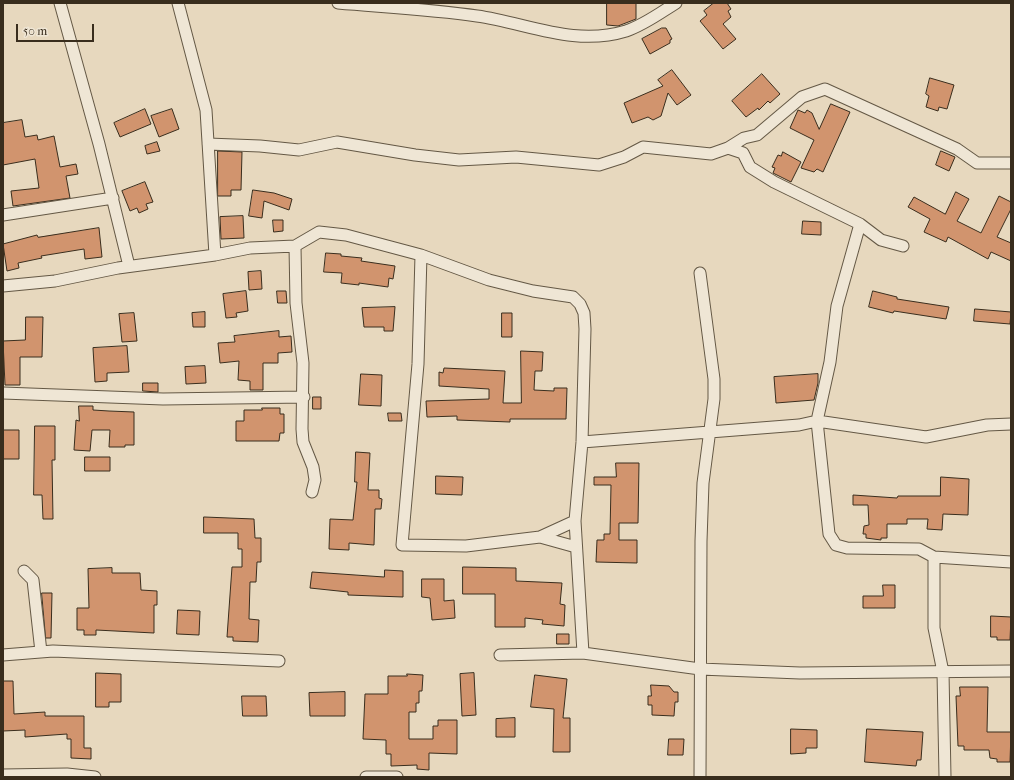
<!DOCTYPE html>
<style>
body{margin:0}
#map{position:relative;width:1014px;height:780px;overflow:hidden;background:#e7d8be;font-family:"IM FELL French Canon",serif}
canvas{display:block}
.frame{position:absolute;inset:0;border:4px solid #392d1d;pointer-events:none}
.scale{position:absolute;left:16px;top:24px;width:78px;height:18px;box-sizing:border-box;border:2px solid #392d1d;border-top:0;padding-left:5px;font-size:12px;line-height:14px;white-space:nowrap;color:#392d1d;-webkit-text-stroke:3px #efe6d5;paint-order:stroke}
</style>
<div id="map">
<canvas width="1014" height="780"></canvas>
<div class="frame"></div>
<div class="scale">50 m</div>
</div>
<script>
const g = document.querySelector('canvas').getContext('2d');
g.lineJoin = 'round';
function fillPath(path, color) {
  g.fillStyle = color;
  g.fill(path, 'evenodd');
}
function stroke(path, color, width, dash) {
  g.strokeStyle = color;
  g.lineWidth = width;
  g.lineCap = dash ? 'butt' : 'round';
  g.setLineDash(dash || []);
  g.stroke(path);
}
const building = new Path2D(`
 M607 3H636V19L618 26 607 25Z
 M714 3H727L731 9 728 11 731 17 723 24 736 39 723 49 700 21 707 15 704 11Z
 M662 28H666L672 39 670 40V43L650 54 642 39Z
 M672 70 691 95 677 105 668 93 661 116 653 120 648 117 632 123 624 103 663 86 658 80Z
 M762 74 780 94 770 103 768 101 759 110 758 108 746 117 732 101Z
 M930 78 954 85 947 109 939 107 938 111 926 107 929 96 926 94Z
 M831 104 850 112 823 172 817 169 814 172 801 168 814 140 790 128 798 110 805 113 807 110 812 113 819 129Z
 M145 109 151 124 120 137 114 123Z
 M172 109 179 129 159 137 151 116Z
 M22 120 25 137 37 135 38 140 54 136 60 167 76 164 78 174 66 176 70 198 13 206 11 191 39 188 35 159 3 165V123Z
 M157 142 160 151 147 154 145 146Z
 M218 151 242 152 241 190H231V196H218Z
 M941 151 955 157 949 171 936 165Z
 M783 152 801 162 791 182 773 173 775 168 772 167 778 155 781 156Z
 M145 182 153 202 146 204 148 209 139 213 137 208 130 211 122 191Z
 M253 190 274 193 292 199 289 210 264 201 262 218 249 216Z
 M956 192 969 199 957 221 981 233 999 196 1011 202V209L997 237 1011 243V261L991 252 988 259 948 237 946 242 924 232 930 219 908 207 914 197 945 214Z
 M243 216 244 238 221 239 220 217Z
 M273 220H283V231L274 232Z
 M803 221 821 222V235L802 234Z
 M99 228 102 257 85 259 84 249 41 256 42 258 18 263 19 268 7 271 3 244 37 235 38 237Z
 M326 253 341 254V256L362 258 361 261 395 266 393 279 389 278 388 287 359 283V285L341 283 342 273 324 272Z
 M261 271 262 289 249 290 248 272Z
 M246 291 248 311 236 313 237 317 226 318 223 294Z
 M277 291H286L287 303H278Z
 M873 291 897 297V299L949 307 946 319 894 311 893 313 869 307Z
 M395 307 393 331H384V327H364L362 308Z
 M975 309 1011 312 1010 324 974 321Z
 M205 312V327H193L192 313Z
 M134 313 137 341 122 342 119 314Z
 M502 313H512V337H502Z
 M26 317H43L42 357H20V385H5L3 341 25 340Z
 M279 331V337L291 336 292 352 278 353V363H263V390H250V381L238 380 239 361 220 363 218 343 235 342 234 336Z
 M127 346 129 372 107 373V381L95 382 93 348Z
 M521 351 543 352 542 371H535L534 390 554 391V388H567L566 419H510V422L457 420V416L427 417 426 401 489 399V389L439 386V372L443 373 444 368 505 371 503 403H521Z
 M205 366 206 383 186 384 185 367Z
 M361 374 382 375 381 406 359 405Z
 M818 374V383L814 400 776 403 774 377Z
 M143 383H158V392L143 391Z
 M313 397H321V409H313Z
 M79 406H93V410L109 411 134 412V445H125V447H109L110 430H92L90 451 74 450 76 420 79 421Z
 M262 408H280V414H284V433H280L279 441H236V421H244V410H262Z
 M388 413H401L402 421H389Z
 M35 426H55V460H52L53 519H43L42 495H34Z
 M3 430H19V459H3Z
 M356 452 370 453 368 490H379V498L382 499 381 509H375L374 545 349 543V550L329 549 330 519 353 520 357 482H355Z
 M85 457H110V471H85Z
 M616 463H639L638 523H619V540H637V563L596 562 597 540H604V534H610L611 485H594V477H616Z
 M436 476 463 477 462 495 436 494Z
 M941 477 969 479 968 515 943 514 942 530 927 529 928 519H907V524H887V538H881V540L866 538V534H863L864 526 869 525 868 505H853V495L897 498 898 496H940Z
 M204 517 254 519 255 538H261V562H257L256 582H250L249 619 259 620 258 642 233 641V637H227L232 567H242V549H238V533H204Z
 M463 567 516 568V581L562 583 560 604 565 605 564 626 542 624 543 620 525 618V627H495V594H463Z
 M112 568V573H140L141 590 157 591V605H154V633L96 630V635H84V630H77V608H89L88 569Z
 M385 570 403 571V597L348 595V592L310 588 312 572 384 577Z
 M422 579H444V601L454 600 455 618 432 620 430 598 422 597Z
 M883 585H895V608H863V596H883Z
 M42 593H52L51 638H46Z
 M178 610 200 611 199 635 177 634Z
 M991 616 1011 617 1010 640H997V637H991Z
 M557 634H569V644H557Z
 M96 673 121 674V702H109V707H96Z
 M474 673 476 715 462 716 460 674Z
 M407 674 423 675 422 691H419V703H416V712H409V739H433V726H438V720H457V754L429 753V770L417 769V765L391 766V754H386V740L363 739 365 694H388V676H407Z
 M535 675 567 679 563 718H570V752H553L554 709 531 707Z
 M3 681H13L14 714 45 712V716H84V748H91V759L71 758V739H67V734L25 737V730L3 731Z
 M651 685 669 686 674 692H678V702H675L674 716 652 715V705H648V696H651Z
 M960 687H988L987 732H1011L1010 762H997V759L990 758 989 750H964V746H958L956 696H960Z
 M345 692V716H310L309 693Z
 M242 696H266L267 716H243Z
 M515 718V737H496V719Z
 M791 729 817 730V748H806V753L791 754Z
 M867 729 923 732 921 760H917L916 766 865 762Z
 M669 739H684L683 755H668Z`);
const minor = new Path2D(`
 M60 3 99 144 129 266
 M178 3 206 110 215 255
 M338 3C384 7 431 9 477 16 527 23 574 47 626 31 644 25 660 13 676 3
 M208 144 260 146 299 150 337 142 415 155 459 160 516 157 599 165 624 157 643 147 711 154 728 148 744 138 757 135 802 97 825 89 957 149 977 163H1011
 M728 148 743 153 750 167 774 182 860 224 881 240 903 246
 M3 215 113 198
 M860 224 837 306 830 362 817 421 829 534 836 545 847 548 919 549 934 557 1011 562
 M295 246 296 303 303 363 302 429 303 442 313 467 315 480 312 492
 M421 255 418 364 402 545 466 546 540 537 575 521
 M3 286 55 281 118 268 215 255 250 248 295 246 319 232 346 235 421 255 489 280 533 291 573 297 580 304 584 313 585 329 582 442 575 521 583 653
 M3 393 163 399 304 397
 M582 442 799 425 817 421 926 437 987 425 1011 424
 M540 537 576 547
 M934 557V628L943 672 945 777
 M24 571 33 580 41 652
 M3 655 53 651 279 661
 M500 655 583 653 700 669 800 673 1011 671
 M3 775 67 774 95 777
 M366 777H397
 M700 777 701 541 703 483 714 399V379L700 273`);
fillPath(building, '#d1946e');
stroke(building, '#392d1d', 1);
stroke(minor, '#645845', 13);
stroke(minor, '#efe6d5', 11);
</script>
